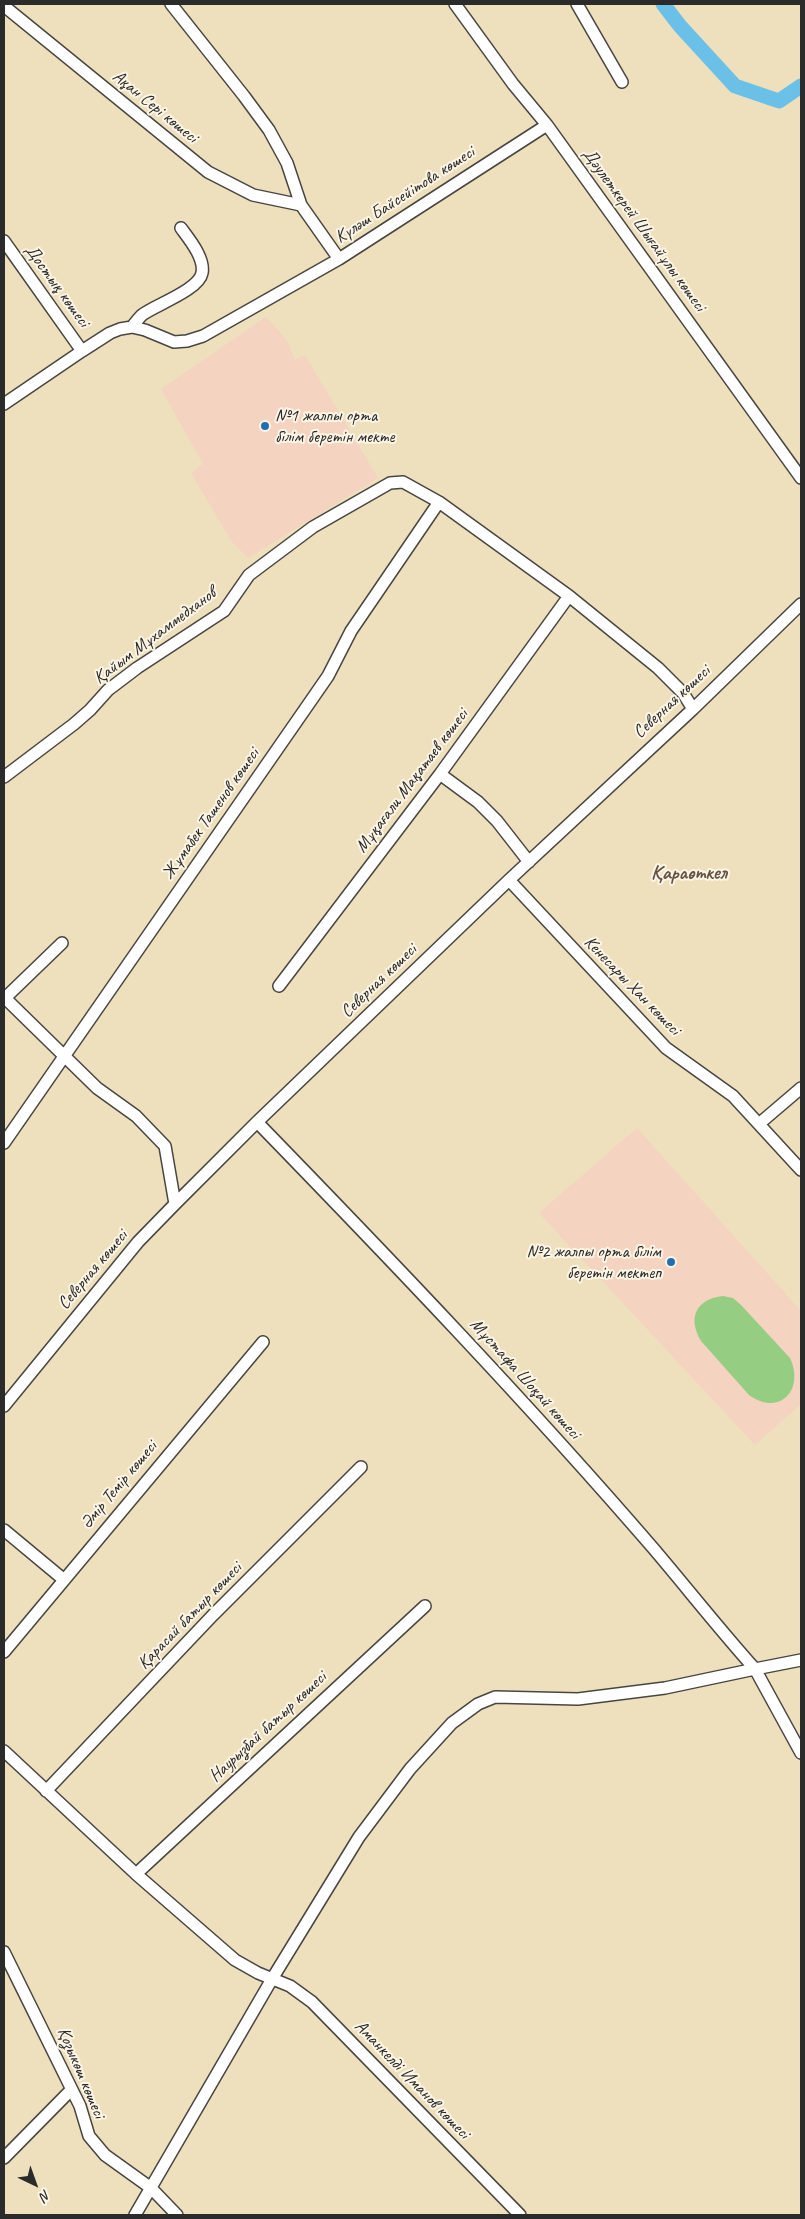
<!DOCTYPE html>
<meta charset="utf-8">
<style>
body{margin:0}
#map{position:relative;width:805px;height:2219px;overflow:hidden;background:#eedfbd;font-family:Caveat,sans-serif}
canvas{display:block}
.frame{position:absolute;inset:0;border:5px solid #2b2b2b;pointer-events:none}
.north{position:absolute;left:10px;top:2159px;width:50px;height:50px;-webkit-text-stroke:4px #fcf5e5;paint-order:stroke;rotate:138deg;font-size:14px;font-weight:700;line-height:20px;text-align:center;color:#2b2b2b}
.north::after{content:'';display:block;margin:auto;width:18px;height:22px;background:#2b2b2b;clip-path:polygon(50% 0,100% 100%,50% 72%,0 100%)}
</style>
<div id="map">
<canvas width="805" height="2219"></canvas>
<div class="frame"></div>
<div class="north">N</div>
</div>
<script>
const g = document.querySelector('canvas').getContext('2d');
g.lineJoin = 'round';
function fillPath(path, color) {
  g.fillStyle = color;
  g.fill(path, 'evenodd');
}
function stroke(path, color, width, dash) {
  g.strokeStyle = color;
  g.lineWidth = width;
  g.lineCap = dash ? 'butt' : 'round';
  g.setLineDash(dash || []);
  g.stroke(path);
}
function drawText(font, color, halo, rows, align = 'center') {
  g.font = font + ' Caveat,sans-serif';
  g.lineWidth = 4;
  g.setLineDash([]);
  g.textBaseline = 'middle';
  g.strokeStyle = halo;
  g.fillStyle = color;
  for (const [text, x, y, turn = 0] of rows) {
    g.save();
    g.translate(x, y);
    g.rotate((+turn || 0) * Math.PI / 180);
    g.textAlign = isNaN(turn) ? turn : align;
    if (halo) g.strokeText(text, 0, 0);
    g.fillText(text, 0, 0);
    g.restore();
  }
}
const built = new Path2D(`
 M266 317 286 339 295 360 305 355 378 478 248 558 232 542 191 473 203 464 161 389Z
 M637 1128 801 1311V1404L755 1445 539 1213Z`);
const green = new Path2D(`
 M723 1296 733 1298 741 1305 790 1358C805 1390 779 1417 749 1395L701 1341C687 1318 696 1299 723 1296Z`);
const river = new Path2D(`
 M663 4 680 26 735 86 779 101 801 86`);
const minor = new Path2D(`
 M171 4 244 96 269 130 287 163 301 205 339 259 547 125
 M455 4 513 84 547 125 801 478
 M577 4 622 82
 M4 6 208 172 253 195 301 205
 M4 241 82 351
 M132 327C135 323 138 319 142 315 155 305 199 290 202 273 205 258 189 239 181 228
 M4 404 82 351 110 333 120 329 132 327 145 330 174 342 187 341 203 336 339 259
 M440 774 478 802 497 821 529 862
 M4 777 74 724 90 710 108 690 137 668 224 611 249 575 313 527 390 483 403 482 439 502 569 596 658 668 683 693 693 709
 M509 880 666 1048 733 1096 801 1170
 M279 986 440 774 569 596
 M5 998 62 943
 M4 999 5 998 97 1088 136 1116 165 1146 175 1204
 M257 1122C392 1261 526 1401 653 1548 687 1588 720 1630 755 1669L801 1660
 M760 1123 801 1088
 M4 1143 310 702 328 676 351 631 439 502
 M4 1406 138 1242 175 1204 257 1122 509 880 693 709 801 604
 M4 1530 63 1579
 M4 1652 263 1342
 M4 1751 136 1874 235 1960 258 1973 290 1986 312 2002 520 2215
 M46 1791 213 1615 361 1467
 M136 1874 425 1606
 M4 1952 80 2106 89 2136 105 2155 151 2188 177 2215
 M4 2158 71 2090
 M135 2215 272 1979 359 1837 410 1769 452 1723 478 1704 495 1697 578 1699 665 1688 755 1669 801 1753`);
const markers = [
 [265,426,5,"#1f6fb2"],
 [671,1262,5,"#1f6fb2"]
];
const streetNames = [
 ["Ақан Сері көшесі",155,107,39],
 ["Күләш Байсейітова көшесі",405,195,-33],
 ["Дәулеткерей Шығайұлы көшесі",644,230,54],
 ["Достық көшесі",57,286,54],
 ["Қайым Мұхаммедханов",155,636,-37],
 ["Северная көшесі",672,702,-43],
 ["Мұқағали Мақатаев көшесі",412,781,-53],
 ["Жұмабек Ташенов көшесі",211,814,-55],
 ["Северная көшесі",379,981,-44],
 ["Кенесары Хан көшесі",632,986,46],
 ["Северная көшесі",93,1270,-50],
 ["Мұстафа Шоқай көшесі",525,1379,48],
 ["Әмір Темір көшесі",119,1485,-50],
 ["Қарасай батыр көшесі",190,1616,-46],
 ["Наурызбай батыр көшесі",268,1727,-43],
 ["Қозыкөш көшесі",81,2073,67],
 ["Аманкелді Иманов көшесі",412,2080,46]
];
const poiNames = [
 ["№1 жалпы орта",275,416],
 ["білім беретін мекте",275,437],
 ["№2 жалпы орта білім",661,1252,"right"],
 ["беретін мектеп",661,1273,"right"]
];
const quarterNames = [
 ["Қараөткел",689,874]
];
fillPath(built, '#f4d3c1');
fillPath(green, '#95ce82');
stroke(river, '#6bc0e8', 15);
stroke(minor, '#484641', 14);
stroke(minor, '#fff', 11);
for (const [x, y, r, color] of markers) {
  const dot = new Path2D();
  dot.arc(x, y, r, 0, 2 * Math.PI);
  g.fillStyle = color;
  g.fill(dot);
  stroke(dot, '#fcf5e5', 2);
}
drawText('18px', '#2b2b2b', '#fcf5e5', streetNames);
drawText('18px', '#2b2b2b', '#fcf5e5', poiNames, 'left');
drawText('bold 20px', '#655245', '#fcf5e5', quarterNames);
</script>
